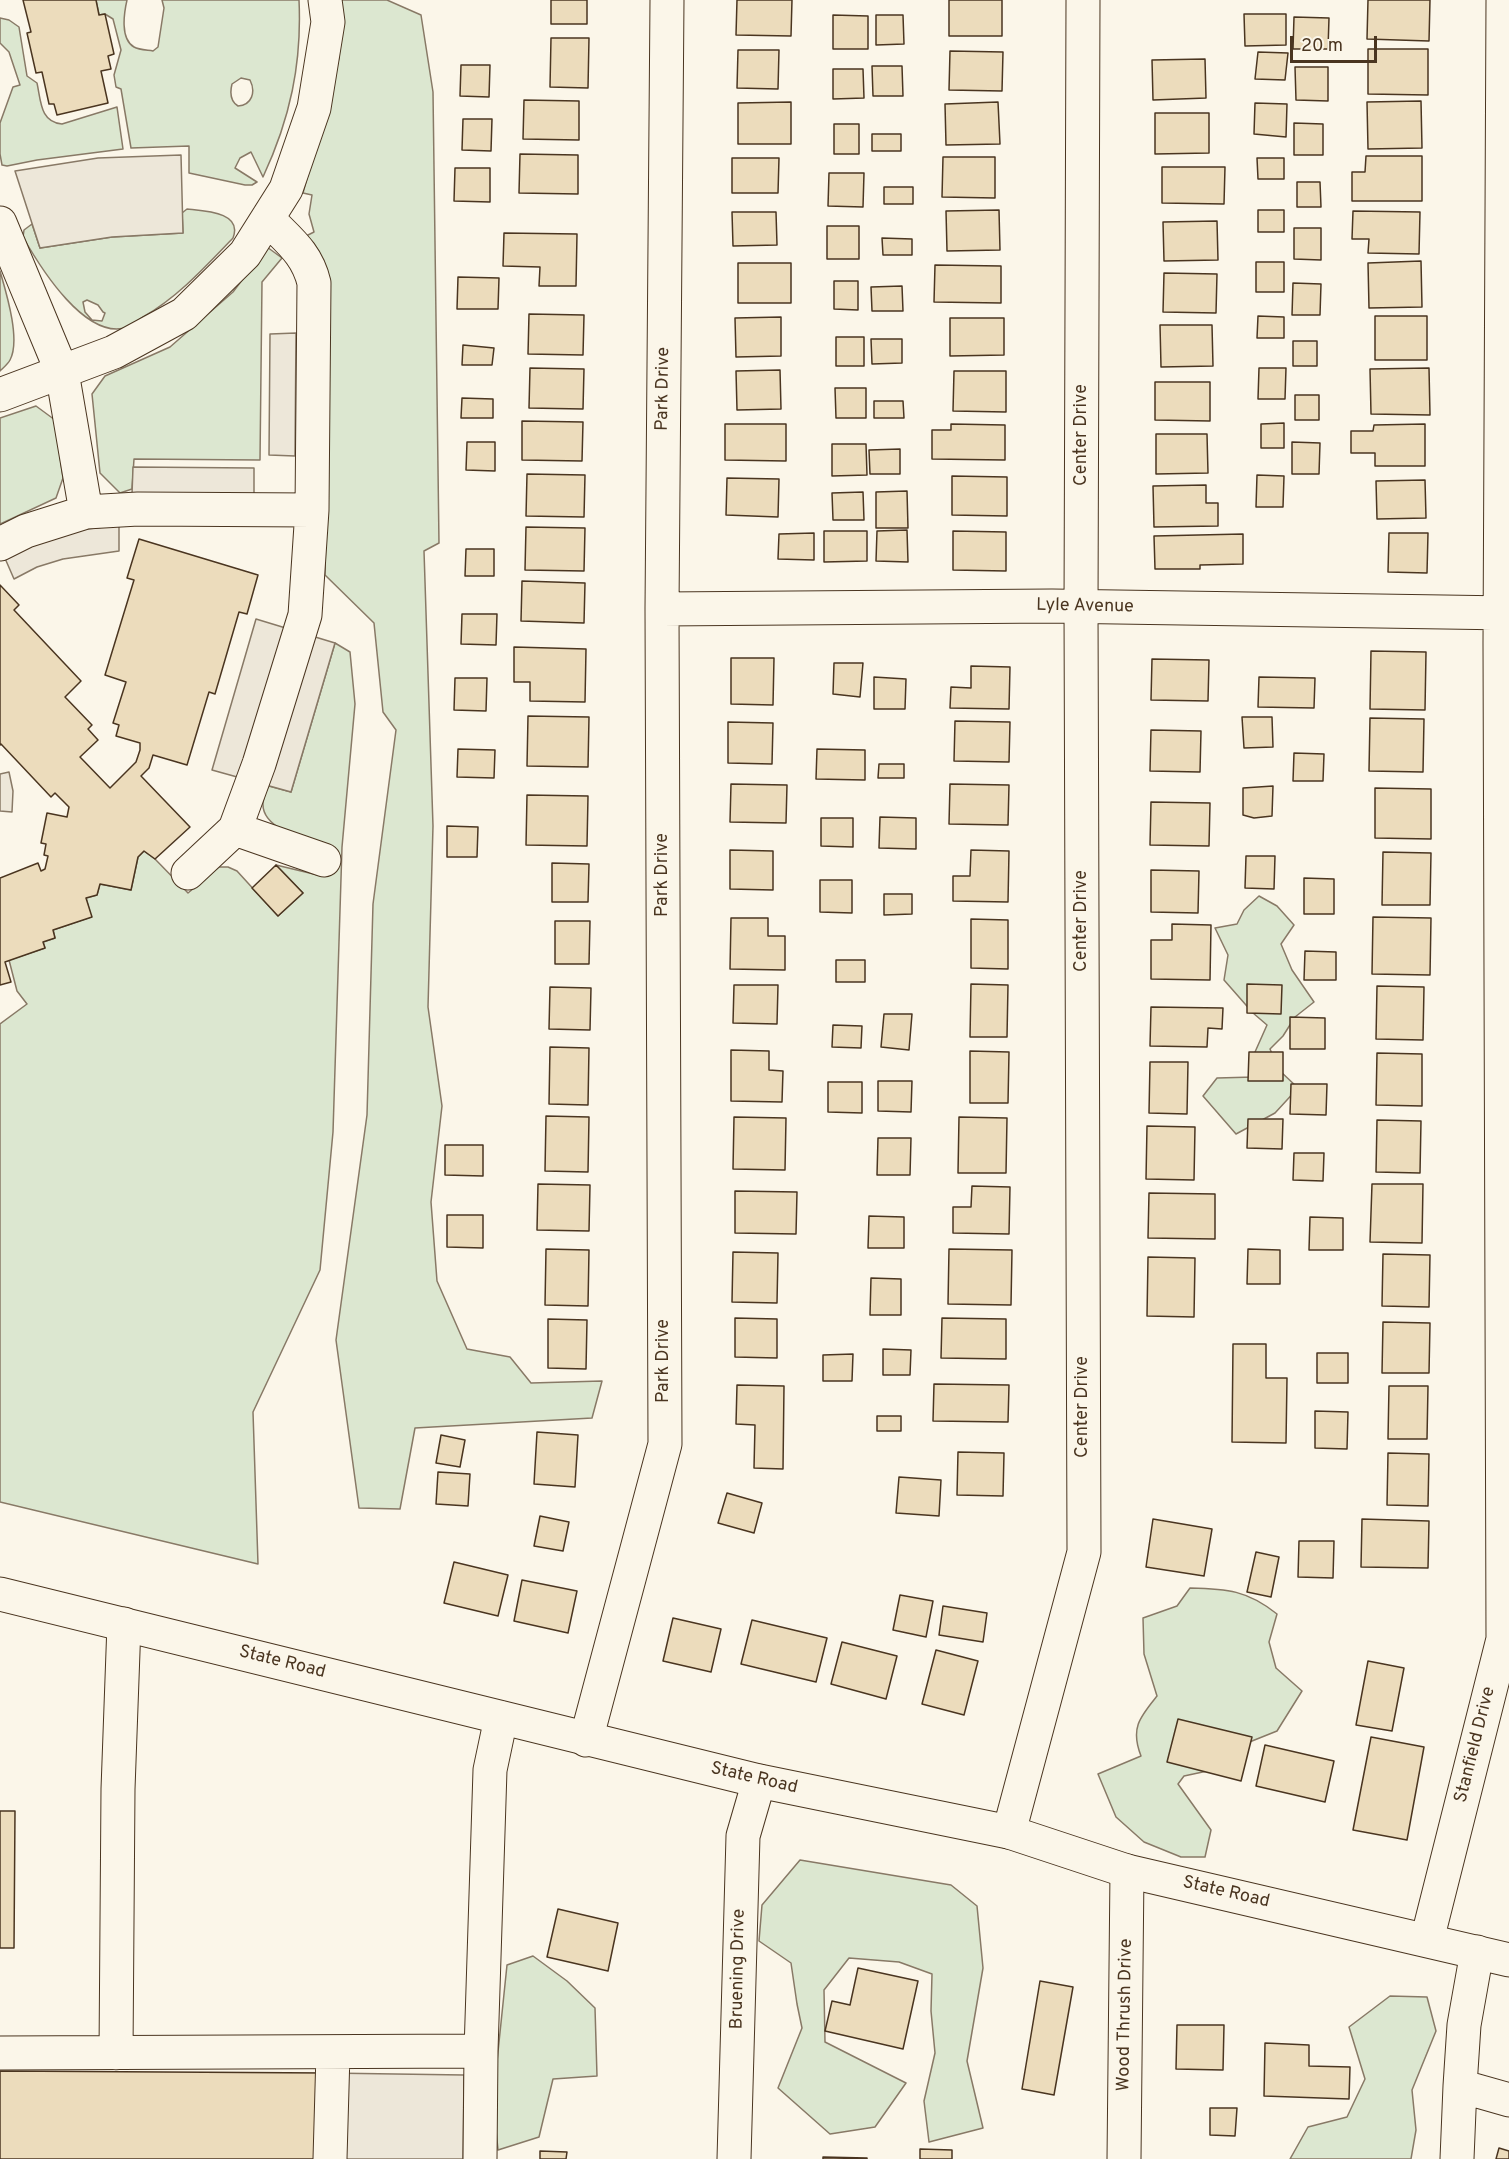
<!DOCTYPE html>
<style>
body{margin:0}
#map{position:relative;width:1509px;height:2159px;overflow:hidden;background:#fbf6e9;font-family:Overpass,sans-serif}
canvas{display:block}
.scale{position:absolute;left:1290px;top:36px;width:87px;height:27px;box-sizing:border-box;border:3px solid #4a3520;border-top:0;padding-left:8px;font-size:18px;line-height:21px;white-space:nowrap;color:#4a3520;-webkit-text-stroke:4px #fbf6e9;paint-order:stroke}
</style>
<div id="map">
<canvas width="1509" height="2159"></canvas>
<div class="scale">20 m</div>
</div>
<script>
const g = document.querySelector('canvas').getContext('2d');
g.lineJoin = 'round';
function fillPath(path, color) {
  g.fillStyle = color;
  g.fill(path, 'evenodd');
}
function stroke(path, color, width, dash) {
  g.strokeStyle = color;
  g.lineWidth = width;
  g.lineCap = dash ? 'butt' : 'round';
  g.setLineDash(dash || []);
  g.stroke(path);
}
function drawText(font, color, halo, rows, align = 'center') {
  g.font = font + ' Overpass,sans-serif';
  g.lineWidth = 4.5;
  g.setLineDash([]);
  g.textBaseline = 'middle';
  g.strokeStyle = halo;
  g.fillStyle = color;
  for (const [text, x, y, turn = 0] of rows) {
    g.save();
    g.translate(x, y);
    g.rotate((+turn || 0) * Math.PI / 180);
    g.textAlign = isNaN(turn) ? turn : align;
    if (halo) g.strokeText(text, 0, 0);
    g.fillText(text, 0, 0);
    g.restore();
  }
}
const green = new Path2D(`
 M96 0H127C124 13 120 39 134 47 139 50 147 50 153 51L158 47 164 8 162 0H299C302 64 290 119 263 177L251 152 240 158 235 168 257 182 252 185H245L189 173V146L131 148 121 89 116 87 114 75 121 50 113 19 105 14 99 15ZM241 78 250 80C256 92 252 105 238 106 230 101 230 92 232 84Z
 M339 0H387L421 15 433 92 439 543 424 551 433 826 428 1007 442 1106 431 1202 437 1281 467 1349 510 1357 531 1383 602 1381 592 1418 415 1428 400 1509 359 1508 336 1340 367 1115 373 904 396 730 383 712 374 623 325 575 329 331 306 236 314 232 309 214 312 195 303 193 339 58Z
 M0 18 9 20 19 27 27 76 37 83C41 101 40 122 62 124L117 107 123 149 37 160 7 166 2 165 0 154V123L13 87 20 85 9 52 0 43Z
 M187 209C205 211 243 212 233 238 205 267 178 297 143 317 138 320 133 325 128 327 86 342 40 267 23 237L24 230 32 224 40 248 112 237 183 233 182 213ZM87 300 98 305 103 312 105 313 102 321 92 320 85 312 83 302Z
 M267 247 282 258 262 282 260 460 134 459 132 489 120 493 100 473 92 394 105 376 170 347 233 292Z
 M0 271C6 292 21 340 10 360 8 364 3 368 0 371Z
 M36 406 55 420 63 478 56 498 0 524V418Z
 M335 643 350 652 355 704 342 847 333 1132 320 1270 253 1412 258 1564 0 1502V1024L27 1004 17 991 9 960 45 948 43 942 55 938 53 930 91 917 86 898 97 895 100 884 131 890 138 857 144 851 155 859 188 893 219 867H228L237 871 278 916 303 893 276 865 322 876 332 848C312 841 261 831 263 803 264 796 265 791 269 786L291 792Z
 M1259 896 1277 906 1294 925 1281 944 1292 970 1314 1002 1295 1017 1283 1036 1270 1049 1279 1070 1298 1088 1275 1113 1236 1134 1203 1096 1217 1078 1254 1077 1255 1052 1267 1025 1253 1013 1224 980 1228 955 1215 928 1237 924 1244 910Z
 M1190 1588C1227 1589 1247 1590 1277 1614L1269 1642 1276 1668 1302 1691 1277 1731 1242 1745 1226 1767 1184 1776 1178 1784 1211 1830 1205 1857H1181L1144 1842 1116 1817 1098 1774 1141 1756C1130 1728 1140 1717 1157 1696L1144 1654 1143 1618 1177 1606Z
 M800 1860 951 1885 977 1906 983 1968 967 2061 983 2128 929 2142 924 2101 935 2053 931 2011 932 1974 899 1962 849 1958 824 1990 825 2042 906 2083 875 2127 830 2134 778 2088 802 2028 797 2004 791 1963 759 1941 762 1905Z
 M533 1956 567 1981 595 2008 597 2076 553 2079 539 2137 498 2150 493 2100 507 1965Z
 M1390 1996 1427 1997 1436 2031 1412 2090 1416 2130 1411 2159H1290L1308 2127 1347 2117 1365 2079 1349 2027Z`);
const parking = new Path2D(`
 M181 155 183 233 112 237 40 248 15 171 98 158Z
 M296 333 295 456 269 455 270 334Z
 M133 467 254 468V494H132Z
 M119 525V551L63 559 37 567 14 579 4 556 64 532Z
 M256 619 335 643 291 792 212 770Z
 M9 772 13 791 12 812 0 811V774Z
 M327 2073 464 2075 463 2159H326Z`);
const building = new Path2D(`
 M23 0H96L99 15 105 14 114 54 108 56 111 69 101 71 108 103 57 115 54 104H49L42 72 36 73 27 33 31 32Z
 M551 0H587V24H551Z
 M737 0H792L791 36 736 35Z
 M949 0H1002V36H949Z
 M1368 0H1430L1429 41 1367 39Z
 M1244 14H1286V45L1245 46Z
 M833 15 868 16V49H833Z
 M876 15H903L904 44 876 45Z
 M1294 17 1329 18 1328 49H1293Z
 M551 38H589L588 88 550 87Z
 M1368 49H1428V95L1368 94Z
 M738 50H779L778 89 737 88Z
 M950 51 1003 52 1002 91 949 90Z
 M1258 52 1288 53 1285 80 1255 79Z
 M1205 59 1206 98 1153 100 1152 60Z
 M461 65H490L489 97 460 96Z
 M872 66H902L903 96H873Z
 M1295 67H1328V101L1296 100Z
 M833 69H863L864 98 833 99Z
 M524 100 579 101V140L523 139Z
 M1421 101 1422 148 1368 149 1367 102Z
 M791 102V144H738V103Z
 M998 102 1000 144 946 145 945 104Z
 M1255 103 1287 104 1286 137 1254 134Z
 M1155 113H1209V153L1155 154Z
 M463 119H492L491 151 462 150Z
 M1294 123 1323 124V155H1294Z
 M834 124H859V154H834Z
 M872 134H901V151H872Z
 M520 154 578 155V194L519 193Z
 M1366 156H1422V201H1352V172H1365Z
 M943 157H995V198L942 197Z
 M732 158H779L778 193H732Z
 M1257 158H1284V179H1258Z
 M1162 167H1225L1224 204 1162 203Z
 M455 168H490V202L454 201Z
 M829 173H864L863 207 828 206Z
 M1297 182H1320L1321 207H1297Z
 M884 187H913V204H884Z
 M999 210 1000 250 947 251 946 211Z
 M1258 210H1284V232H1258Z
 M1353 211 1420 212 1419 254 1368 253 1369 239H1352Z
 M732 212H776L777 245 733 246Z
 M1217 221 1218 260 1164 261 1163 222Z
 M827 226H859V259H827Z
 M1294 228H1321V260L1294 259Z
 M504 233 577 234 576 286H539L540 267 503 266Z
 M882 238 912 239V255H883Z
 M1421 261 1422 307 1369 308 1368 263Z
 M1256 262H1284V292H1256Z
 M738 263H791V303H738Z
 M935 265 1001 266V303L934 302Z
 M1164 273 1217 274 1216 313 1163 312Z
 M458 277 499 278 498 309H457Z
 M834 281H858V310L834 309Z
 M1293 283 1321 284 1320 315H1292Z
 M902 286 903 311H872L871 287Z
 M529 314 584 315 583 355 528 354Z
 M1258 316 1284 317V338H1257Z
 M1375 316H1427V360H1375Z
 M781 317V356L736 357 735 318Z
 M950 318H1004V355L950 356Z
 M1160 325H1212L1213 366 1161 367Z
 M836 337H864V366H836Z
 M871 339H902V363L872 364Z
 M1293 341H1317V366H1293Z
 M463 345 494 348 492 365H462Z
 M530 368 584 369 583 409 529 408Z
 M1259 368H1286L1285 399H1258Z
 M1429 368 1430 415 1371 414 1370 369Z
 M780 370 781 409 737 410 736 371Z
 M954 371H1006V412L953 411Z
 M1155 382H1210V421L1155 420Z
 M835 388H866V418H836Z
 M1295 395H1319V420H1295Z
 M462 398 493 399V418H461Z
 M874 401H903L904 418H874Z
 M522 421 583 422 582 461 522 460Z
 M1284 423V448H1261V424Z
 M725 424H786V461L725 460Z
 M951 424 1005 425V460L932 459V430H951Z
 M1425 424V466H1375V453H1351V431H1373L1374 425Z
 M1156 434H1207L1208 473 1156 474Z
 M467 442H495V471L466 470Z
 M1292 442 1320 443 1319 474H1292Z
 M832 444H866L867 475 832 476Z
 M900 449V474H870L869 450Z
 M527 474 585 475 584 517 526 516Z
 M1257 475 1284 476 1283 507H1256Z
 M952 476 1007 477V516L952 515Z
 M727 478 779 479 778 517 726 515Z
 M1425 480 1426 518 1377 519 1376 481Z
 M1206 485V503H1218V526L1154 527 1153 486Z
 M907 491 908 528H876V492Z
 M863 492 864 520H833L832 493Z
 M526 527 585 528 584 571 525 570Z
 M907 530 908 562 876 561 877 531Z
 M824 531H867V561L824 562Z
 M953 531 1006 532V571L953 570Z
 M814 533V560L778 559 779 534Z
 M1389 533H1428L1427 573 1388 572Z
 M1243 534V564L1200 565V569H1155L1154 536Z
 M139 539 258 575 247 614 239 612 215 694 209 692 187 765 153 755 149 768 141 776 190 827 155 859 144 851 138 857 131 890 100 884 97 895 86 898 92 917 53 930 55 938 43 942 45 948 5 962 11 982 0 985V878L38 863 41 871 45 869 48 856 44 855 46 844 41 843 47 813 67 817 69 807 55 793 51 797 1 744 0 745V585L19 605 14 610 81 681 65 697 92 725 88 729 98 740 80 757 110 788 136 762 140 750V743L116 736 119 725 113 723 126 682 105 675 134 580 127 578Z
 M466 549H494V576H465Z
 M522 581 585 583 584 623 521 621Z
 M462 614H497L496 645 461 644Z
 M514 647 586 649 585 702 530 701V682H514Z
 M1371 651 1426 652 1425 710 1370 709Z
 M731 658H774L773 705 731 704Z
 M1152 659 1209 660 1208 701 1151 700Z
 M834 663H863L860 697 833 694Z
 M971 666 1010 667 1009 709 950 708 951 687 971 688Z
 M874 677 906 679 905 709H874Z
 M1259 677 1315 678 1314 708 1258 707Z
 M455 678H487L486 711 454 710Z
 M528 716 589 717 588 767 527 766Z
 M1242 717H1272L1273 747 1244 748Z
 M1370 718 1424 719 1423 772 1369 771Z
 M955 721 1010 722 1009 762 954 761Z
 M728 722 773 723 772 764 728 763Z
 M1151 730 1201 731 1200 772 1150 771Z
 M458 749 495 750 494 778 457 777Z
 M817 749 865 750V780L816 779Z
 M1294 753 1324 754 1323 781H1293Z
 M879 764H904V778H878Z
 M731 784 787 785 786 823 730 822Z
 M950 784 1009 785 1008 825 949 824Z
 M1273 786 1272 816 1254 818 1243 815V788Z
 M1375 788 1431 789V839L1375 838Z
 M527 795 588 796 587 846 526 845Z
 M1151 802 1210 803 1209 846 1150 845Z
 M880 817 916 818V849L879 848Z
 M821 818H853V847L821 846Z
 M447 826 478 827 477 857H447Z
 M730 850 773 851V890L730 889Z
 M971 850 1009 851 1008 902 953 901V876H970Z
 M1383 852 1431 853 1430 905H1382Z
 M1246 856H1275L1274 889 1245 888Z
 M552 863 589 864 588 902H552Z
 M276 865 303 893 278 916 252 888Z
 M1151 870 1199 871 1198 913 1151 912Z
 M1304 878 1334 879V914H1304Z
 M820 880H852V913L820 912Z
 M884 894H912V914L884 915Z
 M1373 917 1431 918 1430 975 1372 974Z
 M731 918H768V936H785V970L730 969Z
 M971 919 1008 920V969L971 968Z
 M555 921H590L589 964H555Z
 M1172 924 1211 925 1210 980 1151 979V940H1172Z
 M1305 951 1336 952V980H1304Z
 M836 960H865V982H836Z
 M971 984 1008 985 1007 1037H970Z
 M1247 984 1282 985 1281 1014 1247 1013Z
 M734 985H778L777 1024 733 1023Z
 M1377 986 1424 987 1423 1040 1376 1039Z
 M550 987 591 988 590 1030 549 1029Z
 M1151 1007 1223 1008 1222 1029 1208 1028 1207 1047 1150 1046Z
 M884 1014H912L909 1050 881 1047Z
 M1290 1017 1325 1018V1049H1290Z
 M833 1025 862 1026 861 1048 832 1047Z
 M550 1047 589 1048 588 1105 549 1104Z
 M731 1050 769 1051V1070L783 1071 782 1102 731 1101Z
 M970 1051 1009 1052 1008 1103H970Z
 M1249 1052H1283V1081H1248Z
 M1377 1053 1422 1054V1106L1376 1105Z
 M1150 1062H1188L1187 1114 1149 1113Z
 M878 1081H912L911 1112 878 1111Z
 M828 1082H862V1113L828 1112Z
 M1291 1084H1327L1326 1115 1290 1114Z
 M546 1116 589 1117 588 1172 545 1171Z
 M734 1117 786 1118 785 1170 733 1169Z
 M959 1117 1007 1118 1006 1173H958Z
 M1248 1119H1283L1282 1149 1247 1148Z
 M1377 1120 1421 1121 1420 1173 1376 1172Z
 M1147 1126 1195 1127 1194 1180 1146 1179Z
 M878 1138H911L910 1175H877Z
 M445 1145H483V1176L445 1175Z
 M1294 1153H1324L1323 1181 1293 1180Z
 M538 1184 590 1185 589 1231 537 1230Z
 M1372 1184H1423L1422 1243 1370 1242Z
 M972 1186 1010 1187 1009 1234 953 1233V1207H971Z
 M735 1191 797 1192 796 1234 735 1233Z
 M1149 1193 1215 1194V1239L1148 1238Z
 M447 1215H483V1248L447 1247Z
 M869 1216 904 1217V1248H868Z
 M1310 1217 1343 1218V1250H1309Z
 M546 1249 589 1250 588 1306 545 1305Z
 M949 1249 1012 1250 1011 1305 948 1304Z
 M1248 1249 1280 1250V1284H1247Z
 M733 1252 778 1253 777 1303 732 1302Z
 M1383 1254 1430 1255 1429 1307 1382 1306Z
 M1148 1257 1195 1258 1194 1317 1147 1316Z
 M871 1278 901 1279V1315H870Z
 M735 1318 777 1319V1358L735 1357Z
 M942 1318 1006 1319V1359L941 1358Z
 M548 1319 587 1320 586 1369 548 1368Z
 M1383 1322 1430 1323 1429 1373H1382Z
 M1233 1344H1266V1378H1287L1286 1443 1232 1442Z
 M883 1349 911 1350 910 1375H883Z
 M1317 1353H1348V1383H1317Z
 M853 1354 852 1381H823V1355Z
 M934 1384 1009 1385 1008 1422 933 1421Z
 M737 1385 784 1386 783 1469 754 1468 755 1425 736 1424Z
 M1389 1386H1428L1427 1439H1388Z
 M1315 1411 1348 1412 1347 1449 1315 1448Z
 M877 1416H901V1431H877Z
 M537 1432 578 1435 575 1487 534 1484Z
 M441 1435 465 1440 460 1467 436 1463Z
 M958 1452 1004 1453 1003 1496 957 1495Z
 M1388 1453 1429 1454 1428 1506 1387 1505Z
 M438 1472 470 1474 468 1506 436 1504Z
 M899 1477 941 1480 939 1516 896 1513Z
 M727 1493 762 1503 754 1533 718 1523Z
 M540 1516 569 1522 563 1551 534 1546Z
 M1153 1519 1212 1529 1204 1576 1146 1567Z
 M1362 1519 1429 1521 1428 1568 1361 1567Z
 M1299 1541H1334L1333 1578 1298 1577Z
 M1256 1552 1279 1557 1271 1597 1247 1592Z
 M454 1562 508 1575 498 1616 444 1603Z
 M522 1580 577 1591 568 1633 514 1621Z
 M900 1595 933 1601 926 1637 893 1630Z
 M943 1606 987 1613 983 1642 939 1635Z
 M673 1618 721 1629 711 1672 663 1661Z
 M752 1620 827 1638 816 1682 741 1664Z
 M842 1642 897 1656 886 1699 831 1684Z
 M936 1650 978 1661 964 1715 922 1704Z
 M1368 1661 1404 1668 1392 1731 1356 1725Z
 M1178 1719 1252 1737 1241 1781 1167 1762Z
 M1371 1737 1424 1747 1407 1840 1353 1830Z
 M1265 1745 1334 1761 1325 1802 1256 1786Z
 M0 1811H15L14 1948H0Z
 M558 1909 618 1923 608 1971 547 1957Z
 M858 1968 918 1981 903 2049 825 2031 832 2001 850 2005Z
 M1040 1981 1073 1987 1054 2095 1022 2089Z
 M1177 2025H1224L1223 2070 1176 2069Z
 M1265 2043 1309 2045V2066L1350 2067 1349 2099 1264 2096Z
 M0 2071 327 2073 326 2159H0Z
 M1210 2108H1237L1235 2136 1210 2135Z
 M1499 2148 1509 2151V2159H1496Z
 M920 2149 952 2150V2159H920Z
 M540 2151 567 2152 566 2159H540Z
 M823 2157 867 2158V2159H823Z`);
const minor = new Path2D(`
 M0 223 62 372 86 512
 M0 395 114 352 184 314 245 254 286 189 314 108 328 22 325 0
 M0 544 26 531 86 512 138 509 312 510
 M662 609 1052 606 1509 613
 M235 829 324 860
 M188 873 235 829 259 764 305 615 312 510 314 283C307 253 288 240 268 219
 M586 1740 665 1444 662 609 667 0
 M1009 1832 1084 1552 1081 607 1083 0
 M1427 1940 1503 1639 1500 643 1503 0
 M1477 1952 1464 2025 1460 2086 1509 2100
 M0 2053 481 2051
 M116 2053 118 1789 124 1624
 M330 2159 333 2053
 M480 2159 481 2051 490 1770 501 1718
 M734 2159 743 1836 759 1781
 M1124 2159 1127 1871
 M1457 2159 1460 2086`);
const major = new Path2D(`
 M0 1594 759 1781 1009 1832 1127 1871 1509 1960`);
const streetNames = [
 ["Park Drive",664,389,-89],
 ["Center Drive",1082,435,-90],
 ["Lyle Avenue",1085,607,1],
 ["Park Drive",663,875,-90],
 ["Center Drive",1082,921,-90],
 ["Park Drive",664,1361,-90],
 ["Center Drive",1083,1407,-90],
 ["State Road",282,1663,14],
 ["Stanfield Drive",1476,1745,-76],
 ["State Road",754,1779,13],
 ["State Road",1226,1893,13],
 ["Bruening Drive",739,1969,-89],
 ["Wood Thrush Drive",1126,2015,-89]
];
fillPath(green, '#dce7d0');
stroke(green, '#887966', 1.5);
fillPath(parking, '#ede7d9');
stroke(parking, '#887966', 1.5);
fillPath(building, '#ecdcbc');
stroke(building, '#4a3520', 1.5);
stroke(minor, '#4a3520', 35);
stroke(major, '#4a3520', 35);
stroke(minor, '#fbf6e9', 33);
stroke(major, '#fbf6e9', 33);
drawText('18px', '#4a3520', '#fbf6e9', streetNames);
</script>
